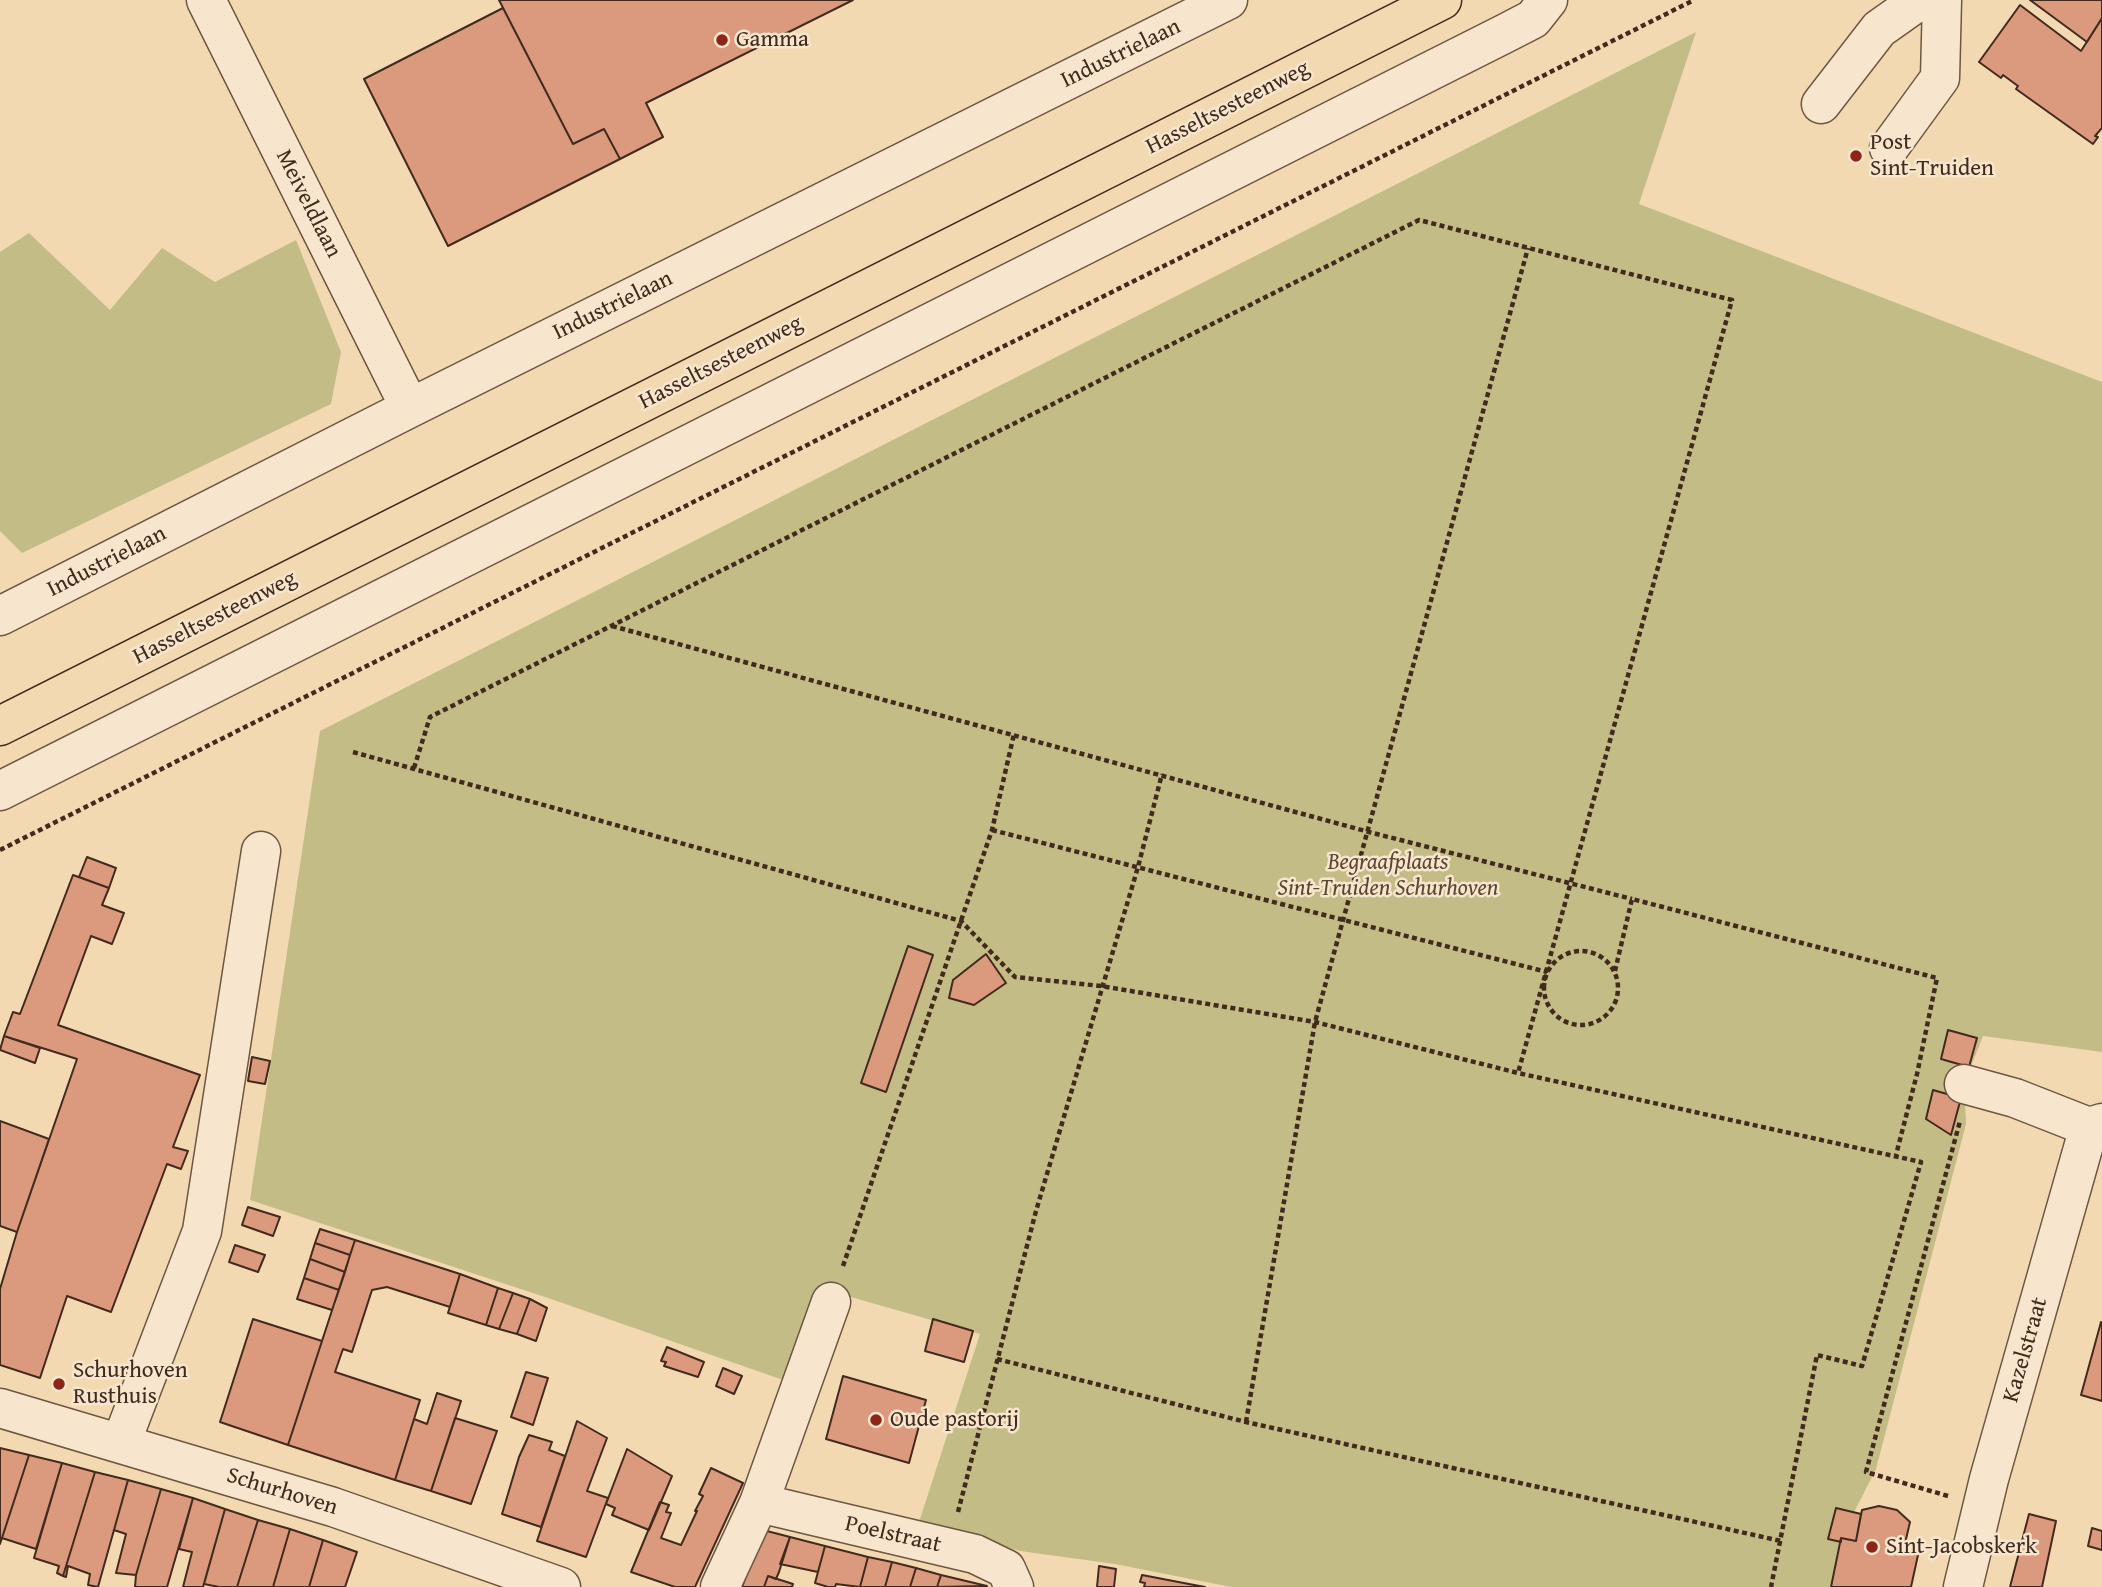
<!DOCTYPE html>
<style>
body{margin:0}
canvas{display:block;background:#f3d9b2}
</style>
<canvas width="2102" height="1587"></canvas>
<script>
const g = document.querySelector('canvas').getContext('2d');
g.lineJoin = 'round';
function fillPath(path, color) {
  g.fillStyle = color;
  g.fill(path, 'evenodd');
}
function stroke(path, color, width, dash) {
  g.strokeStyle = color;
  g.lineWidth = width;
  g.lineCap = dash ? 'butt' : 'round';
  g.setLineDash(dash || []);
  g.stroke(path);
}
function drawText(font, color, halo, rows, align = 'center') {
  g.font = font + ' "Gentium Book Plus",serif';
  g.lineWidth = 5;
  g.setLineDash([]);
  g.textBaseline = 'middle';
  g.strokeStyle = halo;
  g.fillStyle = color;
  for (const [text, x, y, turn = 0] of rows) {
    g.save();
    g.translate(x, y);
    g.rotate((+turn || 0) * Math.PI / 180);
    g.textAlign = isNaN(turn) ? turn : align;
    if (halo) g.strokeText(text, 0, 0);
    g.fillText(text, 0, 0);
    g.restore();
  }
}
const green = new Path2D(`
 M1696 32 1639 204 2102 382V1052L1983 1036 1964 1084 1966 1124 1876 1469 1841 1538 1830 1587H1231L1115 1564 1020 1551 919 1522 980 1334 844 1295 786 1381 548 1298 250 1200 320 731Z
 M29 233 110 310 162 248 215 282 296 240 341 352 331 404 22 553 0 531V252Z`);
const building = new Path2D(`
 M499 0H853L646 103 663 137 620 159 604 129 573 144Z
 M2030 0H2102V18L2087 42Z
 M2020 5 2081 51 2102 18V128L2095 136 2098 137 2093 144 2016 89 2018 86 2003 75 2001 78 1979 62Z
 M503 8 573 144 604 129 620 159 448 246 364 79Z
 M87 857 116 868 109 888 79 877Z
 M73 875 109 888 102 905 124 913 112 944 91 936 58 1025 200 1075 173 1147 188 1151 181 1169 167 1164 111 1312 67 1296 40 1378 0 1365V1289L17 1232 77 1059 4 1036 13 1012 20 1014Z
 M908 946 933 955 886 1092 861 1083Z
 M986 954 1006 983 974 1005 949 998 953 980Z
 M1948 1030 1977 1038 1969 1067 1941 1059Z
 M4 1036 40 1048 35 1063 0 1050Z
 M252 1057 270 1061 265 1084 248 1081Z
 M1933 1090 1961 1098 1951 1135 1926 1119Z
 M0 1121 49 1139 17 1232 0 1226Z
 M248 1207 280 1217 273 1236 242 1225Z
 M320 1229 355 1240 350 1255 315 1243Z
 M355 1240 460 1274 450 1307 387 1287 372 1290 352 1352 343 1349 335 1372 420 1400 395 1480 288 1445Z
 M315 1243 350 1255 345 1272 310 1259Z
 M235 1245 265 1255 258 1272 229 1262Z
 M310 1259 345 1272 339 1290 304 1278Z
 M460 1274 498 1288 486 1325 448 1313Z
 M304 1278 339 1290 332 1310 297 1299Z
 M498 1288 513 1293 499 1329 486 1325Z
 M513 1293 530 1299 517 1334 499 1329Z
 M530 1299 547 1308 536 1341 517 1334Z
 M253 1319 322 1341 288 1445 220 1422Z
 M933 1319 973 1331 964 1362 925 1351Z
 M2101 1322 2102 1323V1401L2081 1395Z
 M667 1347 704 1362 698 1377 664 1366 666 1362 661 1361Z
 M723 1368 742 1376 734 1394 716 1386Z
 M526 1372 548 1378 533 1425 511 1417Z
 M843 1376 926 1400 909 1463 826 1439Z
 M437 1393 461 1401 431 1491 395 1480 414 1419 427 1424Z
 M455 1418 497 1431 471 1504 431 1491Z
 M577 1421 607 1438 587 1491 608 1498 586 1557 537 1541Z
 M529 1435 552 1442 549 1450 565 1456 541 1527 502 1514 519 1457Z
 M0 1448 29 1455 0 1544Z
 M627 1449 672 1476 649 1530 612 1515 615 1508 606 1504Z
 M29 1455 62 1463 36 1549 2 1538Z
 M62 1463 95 1472 63 1576 57 1573 59 1566 34 1558Z
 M711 1468 743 1483 695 1587H675L631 1572 660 1502 669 1505 666 1512 671 1513 661 1538 681 1545 697 1511H695L703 1496 699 1494Z
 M95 1472 128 1480 98 1587 88 1585 90 1574 68 1566 66 1577 63 1576Z
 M128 1480 161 1489 136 1575 116 1573 126 1534 114 1530Z
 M161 1489 193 1498 167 1587H135L136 1575Z
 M193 1498 225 1509 203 1587H183L192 1552 179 1549Z
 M1879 1506 1897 1510 1910 1522 1903 1552 1918 1555 1911 1587H1831L1841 1538 1856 1541 1862 1510Z
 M1836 1508 1861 1514 1856 1541 1841 1538V1542L1828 1539Z
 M225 1509 258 1520 237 1587H219L204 1584Z
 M2029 1514 2056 1521 2042 1587H2010Z
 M258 1520 290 1529 273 1587H237Z
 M2092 1528 2102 1531V1550L2088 1546Z
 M290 1529 323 1540 309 1587H273Z
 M763 1530 790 1537 779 1572 776 1579 768 1576 764 1587H742Z
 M790 1537 825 1546 818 1572 780 1564Z
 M323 1540 357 1552 345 1587H309Z
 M825 1546 868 1557 860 1587 836 1584 835 1587H828L815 1583Z
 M868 1557 892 1562 885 1587H860Z
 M892 1562 916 1568 910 1587H885Z
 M1099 1566 1116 1569 1114 1587H1097Z
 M916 1568 941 1575 937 1587H910Z
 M941 1575 987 1586 937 1587Z
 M1142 1575 1189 1584 1205 1587H1144L1145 1583 1140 1582Z
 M768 1576 793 1584 792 1587H764Z`);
const path = new Path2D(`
 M612 626 1369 832 1632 899
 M353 752 961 921 1015 977 1101 986 1315 1022 1518 1073 1921 1162 1862 1366 1817 1355 1771 1587
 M414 768 430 717 1419 220 1732 300 1518 1073
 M992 830 1547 972
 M0 850 1694 0
 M1544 988a37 37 0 1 1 74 0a37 37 0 1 1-74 0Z
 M1615 971 1632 899 1937 978 1917 1074 1896 1155
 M843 1266 992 830 1014 734
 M997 1359 1246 1422 1781 1541
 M1246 1422 1315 1022 1528 248
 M1948 1496 1866 1472 1960 1121
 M958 1512 1036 1211 1138 867 1162 774`);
const minor = new Path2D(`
 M206 0 410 408
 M1821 104 1879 29 1920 0
 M1889 148 1940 78 1942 0
 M0 616 410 408 1228 0
 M0 791 1504 34 1533 19 1548 0
 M1964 1084 2015 1098 2089 1127
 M0 1408 333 1507 561 1587
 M121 1443 202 1231 261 851
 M759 1503 975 1554 1006 1569 1014 1587
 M720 1587 759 1503 831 1302
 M1963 1587 1989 1479 2089 1127 2102 1123`);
const major = new Path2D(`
 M0 726 1442 0`);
const markers = [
 [722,40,7,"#8f2418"],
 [1856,156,7,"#8f2418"],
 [59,1384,7,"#8f2418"],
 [876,1420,7,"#8f2418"],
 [1872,1547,7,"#8f2418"]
];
const poiNames = [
 ["Gamma",736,40],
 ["Post",1870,143],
 ["Sint-Truiden",1870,169],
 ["Schurhoven",73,1371],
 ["Rusthuis",73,1397],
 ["Oude pastorij",890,1420],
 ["Sint-Jacobskerk",1886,1547]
];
const streetNames = [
 ["Industrielaan",1121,54,-26],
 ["Hasseltsesteenweg",1228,108,-27],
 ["Meiveldlaan",308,204,63],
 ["Industrielaan",613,306,-26],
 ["Hasseltsesteenweg",721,363,-27],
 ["Industrielaan",107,562,-27],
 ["Hasseltsesteenweg",215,618,-27],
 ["Kazelstraat",2026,1350,-74],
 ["Schurhoven",282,1492,17],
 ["Poelstraat",893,1535,13]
];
const parkNames = [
 ["Begraafplaats",1388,863],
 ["Sint-Truiden Schurhoven",1388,889]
];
fillPath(green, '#c3bc87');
fillPath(building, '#db9a7e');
stroke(building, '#422a1d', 2);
stroke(minor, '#6e5642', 41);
stroke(major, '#422a1d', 41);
stroke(path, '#422a1d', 4.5, [5, 3.5]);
stroke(minor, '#f7e6cd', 38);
stroke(major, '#f3d9b2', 38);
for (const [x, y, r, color] of markers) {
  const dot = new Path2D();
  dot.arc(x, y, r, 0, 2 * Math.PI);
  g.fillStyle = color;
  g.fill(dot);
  stroke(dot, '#f7e6cd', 2.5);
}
drawText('23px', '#422a1d', '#f7e6cd', poiNames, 'left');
drawText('23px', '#422a1d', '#f7e6cd', streetNames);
drawText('italic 23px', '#5c4732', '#f7e6cd', parkNames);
</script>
